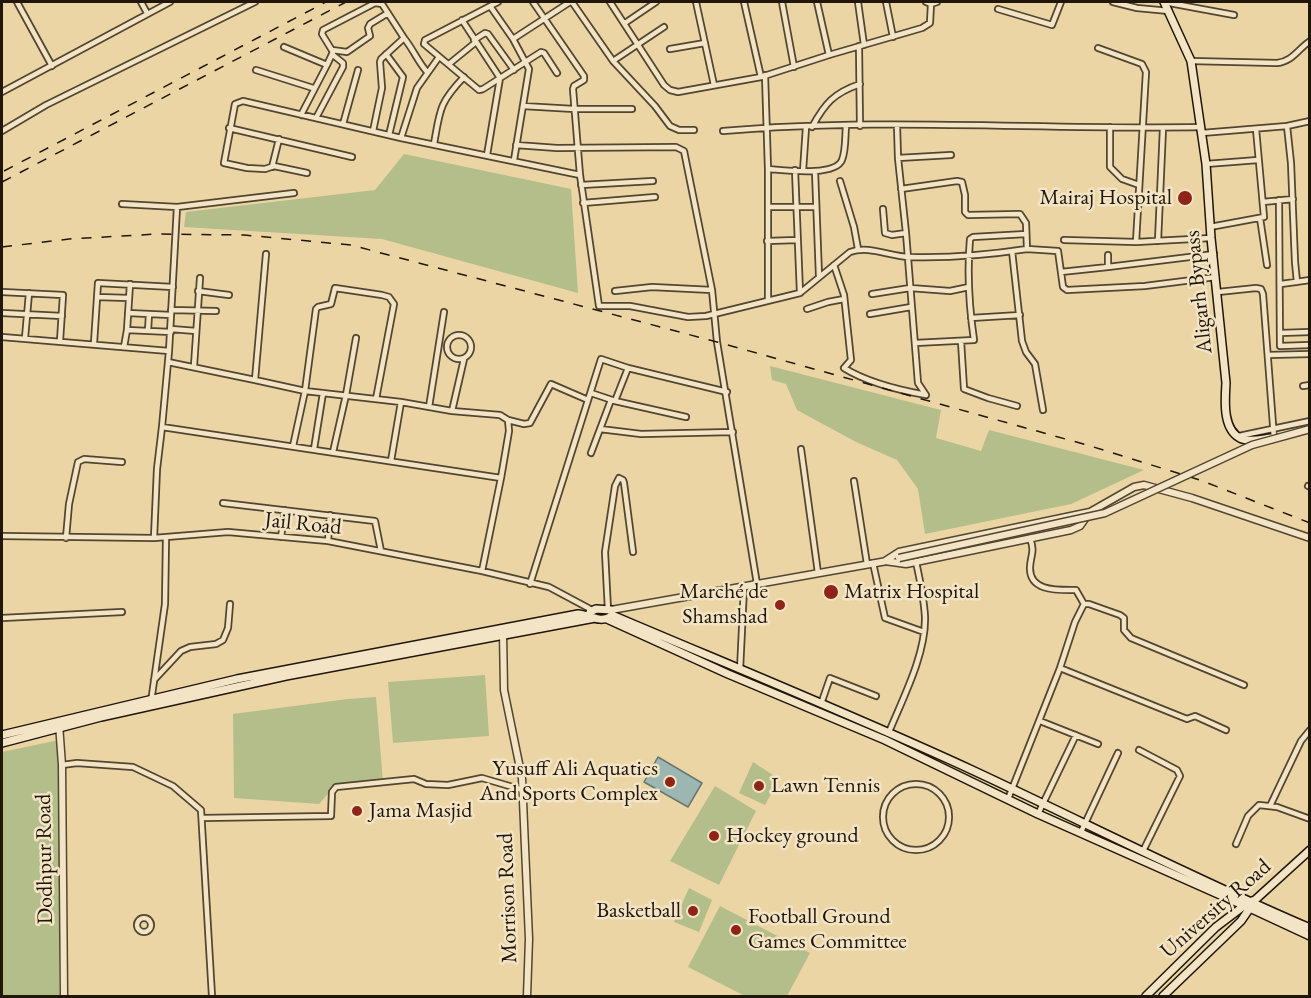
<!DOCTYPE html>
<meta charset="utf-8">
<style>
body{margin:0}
#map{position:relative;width:1311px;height:998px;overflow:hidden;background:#ebd5a5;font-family:"EB Garamond",serif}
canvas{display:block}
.frame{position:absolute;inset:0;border:3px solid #201609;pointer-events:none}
</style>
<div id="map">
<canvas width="1311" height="998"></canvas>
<div class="frame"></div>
</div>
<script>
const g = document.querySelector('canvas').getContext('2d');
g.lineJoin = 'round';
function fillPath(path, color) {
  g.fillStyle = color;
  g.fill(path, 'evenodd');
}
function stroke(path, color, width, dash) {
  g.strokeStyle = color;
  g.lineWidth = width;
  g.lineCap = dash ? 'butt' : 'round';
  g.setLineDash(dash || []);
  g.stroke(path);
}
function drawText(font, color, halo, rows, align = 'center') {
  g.font = font + ' "EB Garamond",serif';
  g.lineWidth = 5;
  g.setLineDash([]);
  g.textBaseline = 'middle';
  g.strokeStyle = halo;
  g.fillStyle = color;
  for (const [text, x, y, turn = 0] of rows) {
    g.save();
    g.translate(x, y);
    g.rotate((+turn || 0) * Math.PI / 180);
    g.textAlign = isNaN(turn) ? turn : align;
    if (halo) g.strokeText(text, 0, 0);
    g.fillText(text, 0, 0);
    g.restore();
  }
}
const green = new Path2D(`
 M404 154 571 189 578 293 382 239 184 227 186 212 375 190Z
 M770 366 941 410 936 438 981 451 989 430 1144 470 1071 504 925 534 918 489 897 460 856 442 797 410 786 384 772 380Z
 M485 675 489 736 393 743 388 682Z
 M376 697 383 782 335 786 319 804 234 798 233 714 348 699Z
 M59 740V996H2V752Z
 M753 762 779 779 765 805 739 793Z
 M715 786 756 811 719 885 670 861Z
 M689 888 712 900 699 932 674 922Z
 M720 906 810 953 787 996H745L688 967Z`);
const water = new Path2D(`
 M658 757 702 783 688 807 644 782Z`);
const minor = new Path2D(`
 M17 2 52 66
 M141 2 147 13
 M498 2 425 40 424 44 479 90 483 89 541 52 544 53 557 73
 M533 2 584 76V80L574 86 573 89 580 175
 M572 2 613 61 655 106 670 126 679 130H694
 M610 2 664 85 670 90 678 92 761 77 829 55 922 28 930 23 931 4
 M696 2 714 85
 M744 2 761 77
 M782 2 794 67
 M817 2 829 55
 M858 2 864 45
 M886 2 893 37
 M926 2 931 4 937 2
 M1113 2 1137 8 1169 11
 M1164 2 1234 15
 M490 6 513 39 529 69 514 160
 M998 9 1052 25 1061 2
 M462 20 500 78 487 155
 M625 23 656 2
 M404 38C413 49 418 62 427 72
 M513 39 570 2
 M474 40 485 33 488 34 514 70
 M859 46 860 126
 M284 47 327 65 301 115
 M670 49 705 43
 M332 50 347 52 370 36 368 28 370 24 388 13
 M386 54 403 77 389 135
 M613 61 664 27
 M1191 61 1277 63C1293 61 1298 49 1310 41
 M449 64 476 42
 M327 65 333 52 322 34 323 30 375 3 382 4 404 38 381 59 380 62 382 88 373 131
 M256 70 313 88
 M765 75 768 169V301
 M2 92 170 2
 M523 106 574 109H632
 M316 118 343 67V63L333 55
 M343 124 358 70
 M1287 126 1310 121
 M812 127C825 103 834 93 860 84
 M1110 127V167L1122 179 1139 185
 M229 128 352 157
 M2 131 46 105 255 2
 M723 131C882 117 1042 130 1201 127
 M1202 133 1287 126 1291 163 1295 262 1297 282
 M401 138 417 88 439 57
 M434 144C440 110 439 103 464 77
 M516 145 557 148 676 147 684 151 712 290 717 342 757 584
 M898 158 951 155
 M1206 164 1258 160
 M272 167 279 139
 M768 169C784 170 835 177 842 160 846 150 845 136 846 126
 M795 170 800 293
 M803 171 806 127
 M815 171 819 276
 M307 173 274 166 265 169 247 168 224 163 235 104 243 101 401 138 580 175 599 306H630L688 317 706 316 800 293 850 252C870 245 890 257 910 257 950 258 988 255 1027 249
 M840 181 854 227 858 249
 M581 185 653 181
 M901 189 957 181 962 182 965 195V212L968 215 1020 214 1026 223 1027 249 1058 251 1063 287 1067 290 1145 286 1216 277
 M1279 200 1280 346 1310 345
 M1263 202 1293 199
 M583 203 655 197
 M122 204 177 207 294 193
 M768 207H816
 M883 209 885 233 892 235 906 233
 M1260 218 1267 265
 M1210 227 1264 217 1256 129
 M1064 240 1136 242 1146 72 1142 64 1098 48
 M767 241 797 240
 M1158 241 1163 128
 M1136 242 1211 238
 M1012 251 1022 341 1026 352 1035 364 1043 410
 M266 254 255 380 305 391 401 402 452 411 500 415 508 420 509 431 501 478 482 571
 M1108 255V267L1214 254
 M834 265 844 295 851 360 844 368C868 383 898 390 926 395L918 383 906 233 898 158 897 125
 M1061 272 1108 267
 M1281 284 1310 280
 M198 291 229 295
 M615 291 652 287 712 290
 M2 292 63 295 60 341
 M1218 292 1256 288 1261 289 1263 294 1274 438
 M872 294 910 288 950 291 969 287
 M97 297 129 298
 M807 309 828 302 844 299
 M171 310 216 311
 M2 313 62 316
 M128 313 171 315
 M870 314 911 307
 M971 318 1020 315
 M171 329 196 331
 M127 330 171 332
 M148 331 149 314
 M1280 333 1310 332
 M447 347a12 12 0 1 1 24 0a12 12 0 1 1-24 0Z
 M2 337 169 351 177 207
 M25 338 29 293
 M961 341 964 389 988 398 1017 406
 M94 343 98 283 173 287
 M915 343 974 340C969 306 967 273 970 239L973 237 1026 234
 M124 347 127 330 130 284
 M169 351 162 427 501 478
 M1268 355 1310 354
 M168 362 255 380
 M194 366 200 278
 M1303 386 1310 385
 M591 393 615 401 686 417
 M615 401 628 368 727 392
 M429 407 444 312
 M452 411 464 359
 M508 420 524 424 530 423 551 384 588 400
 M600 429 641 434 733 432
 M1239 436 1310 421
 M293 446 305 391 316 309 318 307 331 304 335 288 382 295 389 297 394 304 376 399
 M314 449 323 393
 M801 449 818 573
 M333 452 346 395 356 338
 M591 453 611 400
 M391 461 401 402
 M854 481 867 564
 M1308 486 1310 487
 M223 503 375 521 381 551
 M2 536 154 538 228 532 328 541 482 571 549 587 592 610
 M281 537 285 510
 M66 538 69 504 78 462 84 459 122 462
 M154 538 157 469 162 427
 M1030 538C1035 553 1031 553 1030 567 1029 592 1058 590 1076 590L1084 604
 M328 541 330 515
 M873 563 885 618 924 632
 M530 584 601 359 628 368
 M608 610 605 552 615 486 619 478 623 480 624 483 633 552
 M2 618 122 612
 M1060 668 1187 719 1195 716 1226 730
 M740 670 744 587
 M154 680 181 651 190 647 216 644 223 640 228 628 230 604
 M151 702 165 604 166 538
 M821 704 830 678 876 696
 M1040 721 1098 744
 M889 732C903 698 926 654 925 617 924 598 920 580 916 562
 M1139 750 1177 770 1180 776 1143 851
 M62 765 77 763 133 767 173 786 201 810 212 996
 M883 817a33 33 0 1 1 66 0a33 33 0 1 1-66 0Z
 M1008 799 1060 668 1075 622 1084 604H1089L1120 615 1124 618V630L1131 638 1244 685
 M1270 806 1301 741 1310 730
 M1038 814 1076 735
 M202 818 331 816 332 792 336 787 414 779 426 784 448 785 482 778 523 790
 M1081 832 1118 753
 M1236 844 1248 816 1259 805 1277 807 1310 819
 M137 925a7 7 0 1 1 14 0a7 7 0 1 1-14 0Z`);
const tertiary = new Path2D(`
 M885 561 899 552 1090 512 1134 487 1144 485 1192 498 1310 538
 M885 561 906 564 1071 530 1080 526 1087 516
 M611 610 887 561
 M503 633 504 690 522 778 529 939 527 996
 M59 724 62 765 64 996`);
const secondary = new Path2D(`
 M1164 2 1191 61 1206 164 1211 238 1226 383C1225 400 1222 431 1242 439 1251 442 1262 439 1271 438
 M590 615V612L596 609 611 610 612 615C732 666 853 715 972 770 1084 822 1195 879 1310 928
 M607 619 728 674 885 740 1038 814 1254 910 1310 936
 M2 735 237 679 578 614C589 615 600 623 610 617
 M2 743 101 717 286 676 595 618
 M1146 996 1216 927 1249 902 1255 900 1310 850
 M1163 996 1241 921 1252 905`);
const rail = new Path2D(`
 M4 171 326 2
 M2 182 346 2
 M2 247 69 239 157 234 244 235 351 245 717 342 1087 445 1200 480 1310 523`);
const tertiaryBridge = new Path2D(`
 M899 558 1105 513 1252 445 1310 429`);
const markers = [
 [1185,198,8,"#8f2418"],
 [831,592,8,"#8f2418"],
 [780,605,6,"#8f2418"],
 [670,782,6,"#8f2418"],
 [759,786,6,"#8f2418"],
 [357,811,6,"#8f2418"],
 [714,836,6,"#8f2418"],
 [693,911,6,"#8f2418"],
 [736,930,6,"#8f2418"]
];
const poiNames = [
 ["Mairaj Hospital",1172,198,"right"],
 ["Marché de",768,592,"right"],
 ["Shamshad",768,617,"right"],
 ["Matrix Hospital",844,592],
 ["Yusuff Ali Aquatics",658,769,"right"],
 ["And Sports Complex",658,794,"right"],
 ["Lawn Tennis",771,786],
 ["Jama Masjid",369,811],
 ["Hockey ground",726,836],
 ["Basketball",681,911,"right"],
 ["Football Ground",748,917],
 ["Games Committee",748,942]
];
const streetNames = [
 ["Aligarh Bypass",1199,292,-96],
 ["Jail Road",303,524,6],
 ["Dodhpur Road",45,859,-91],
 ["Morrison Road",508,898,-92],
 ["University Road",1216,909,-41]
];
fillPath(green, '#b3be8a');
fillPath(water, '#9cb6b2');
stroke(water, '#6a766e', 1.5);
stroke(minor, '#534630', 8);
stroke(tertiary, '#534630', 9);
stroke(secondary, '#201609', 10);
stroke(minor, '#f2e4c4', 4.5);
stroke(tertiary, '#f2e4c4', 6);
stroke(secondary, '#f2e4c4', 7);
stroke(rail, '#201609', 1.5, [10, 10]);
stroke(tertiaryBridge, '#534630', 9, []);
stroke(tertiaryBridge, '#f2e4c4', 6);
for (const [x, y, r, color] of markers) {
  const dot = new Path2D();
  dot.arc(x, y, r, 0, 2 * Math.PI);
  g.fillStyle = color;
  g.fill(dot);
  stroke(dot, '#f2e4c4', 2);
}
drawText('22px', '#201609', '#f2e4c4', poiNames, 'left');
drawText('22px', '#201609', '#f2e4c4', streetNames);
</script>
